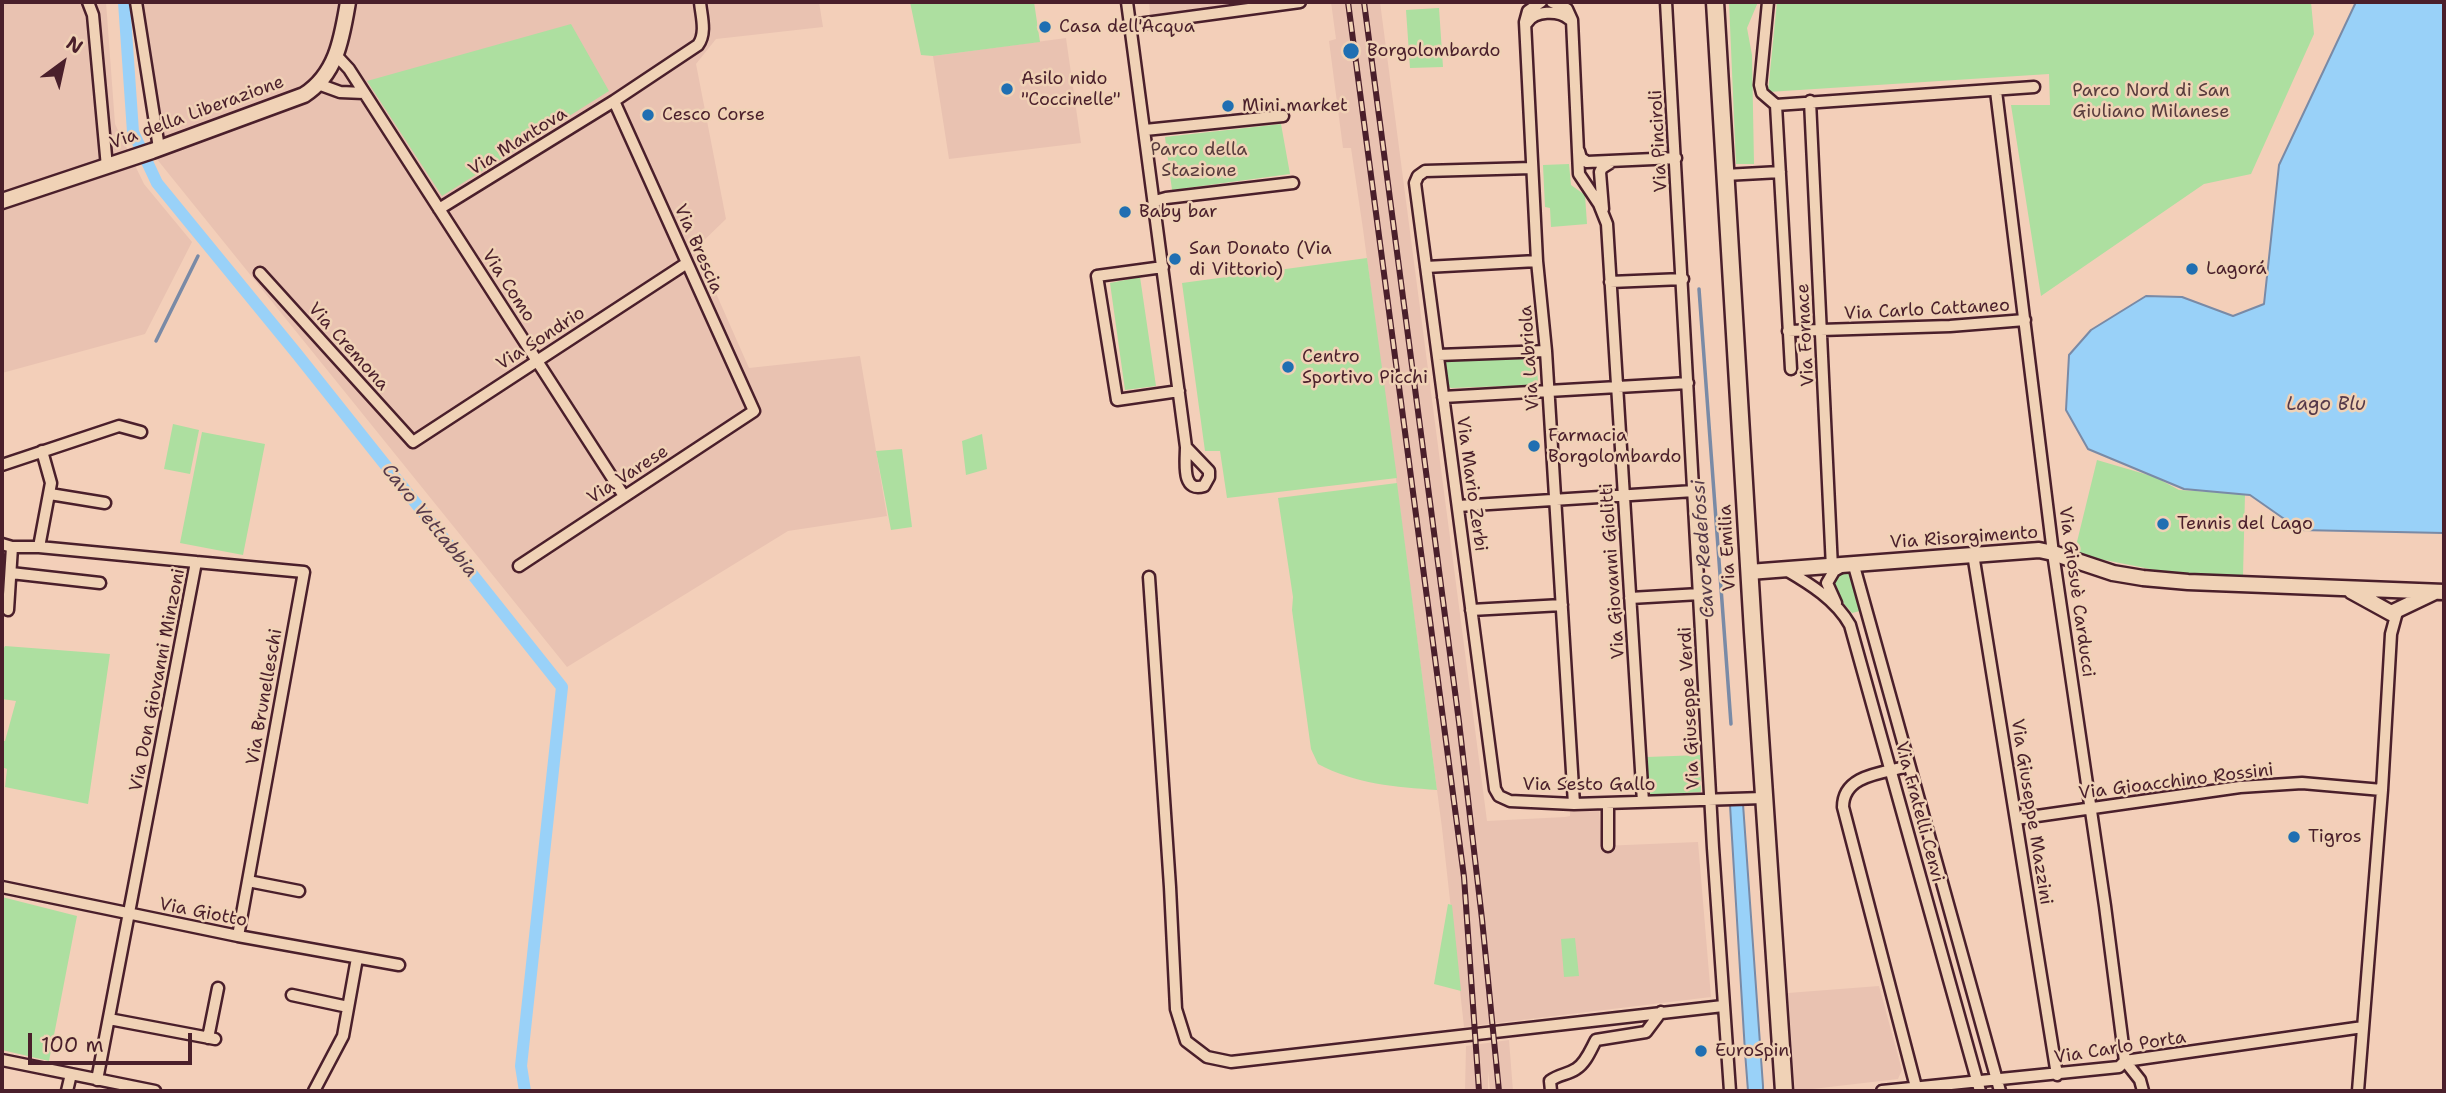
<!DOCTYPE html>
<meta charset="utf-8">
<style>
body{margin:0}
#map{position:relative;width:2446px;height:1093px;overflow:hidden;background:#f3cfb9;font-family:"Shantell Sans",sans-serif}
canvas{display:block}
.frame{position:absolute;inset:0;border:4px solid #4a1f2b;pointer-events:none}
.north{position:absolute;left:28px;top:28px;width:70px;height:70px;-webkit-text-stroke:5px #f0d2b6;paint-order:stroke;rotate:33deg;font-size:19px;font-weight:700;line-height:28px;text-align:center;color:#4a1f2b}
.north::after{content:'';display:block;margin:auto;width:24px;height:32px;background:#4a1f2b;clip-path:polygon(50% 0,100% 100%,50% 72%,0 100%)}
.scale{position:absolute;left:28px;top:1033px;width:164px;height:32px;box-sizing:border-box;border:4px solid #4a1f2b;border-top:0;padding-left:9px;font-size:21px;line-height:24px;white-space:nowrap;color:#4a1f2b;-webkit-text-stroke:5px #f0d2b6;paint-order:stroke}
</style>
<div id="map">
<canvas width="2446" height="1093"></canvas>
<div class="frame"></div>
<div class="north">N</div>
<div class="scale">100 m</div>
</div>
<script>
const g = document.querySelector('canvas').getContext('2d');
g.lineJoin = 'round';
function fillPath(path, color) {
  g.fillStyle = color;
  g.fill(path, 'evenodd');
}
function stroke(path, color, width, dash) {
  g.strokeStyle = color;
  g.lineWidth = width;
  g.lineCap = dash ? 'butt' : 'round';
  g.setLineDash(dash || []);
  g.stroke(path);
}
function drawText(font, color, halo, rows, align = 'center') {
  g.font = font + ' "Shantell Sans",sans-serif';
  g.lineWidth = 5;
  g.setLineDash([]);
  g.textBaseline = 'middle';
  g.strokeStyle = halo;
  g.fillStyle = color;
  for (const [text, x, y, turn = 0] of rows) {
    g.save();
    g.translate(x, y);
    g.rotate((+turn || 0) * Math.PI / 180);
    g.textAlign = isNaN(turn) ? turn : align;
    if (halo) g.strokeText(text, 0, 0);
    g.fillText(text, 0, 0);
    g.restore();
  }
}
const built = new Path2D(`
 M2 2H106L115 124 144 184 192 242 145 334 2 373Z
 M131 2H819L823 27 716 39 696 64 726 219 696 248 749 368 860 356 887 516 788 531 567 667 156 158Z
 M1149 2H1247L1150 15Z
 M1331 2H1380L1487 821 1565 817 1570 816V810L1599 809 1602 846 1698 842 1711 997 1464 1027 1442 828 1363 229 1351 148H1343L1329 41 1336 39Z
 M1066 38 1081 143 949 159 933 56Z
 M1879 986 1902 1070 1898 1079 1795 1091 1788 993Z
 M1509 1040 1513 1091H1490L1488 1071V1091H1465L1466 1046Z`);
const green = new Path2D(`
 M910 2H1034L1040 42 933 56 921 55Z
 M1729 2H1758L1747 28 1752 55 1754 164H1736Z
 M1777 2H2311L2314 34 2251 174 2204 184 2041 296 2011 105H2050L2049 74 1768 92Z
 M1439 8 1443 67 1410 68 1406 10Z
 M571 24 609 91 442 196 367 81Z
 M1281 124 1290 174 1172 190 1165 137Z
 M1569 164 1571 185 1585 195 1587 224 1551 227 1550 208 1545 207 1543 165Z
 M1367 258 1397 478 1227 498 1220 451H1205L1182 283Z
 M1140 277 1156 386 1125 390 1110 283Z
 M1533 355 1536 359 1538 381 1534 385 1451 388 1446 385 1443 364 1446 360Z
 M173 424 199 430 190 474 164 469Z
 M202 432 265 444 243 555 180 543Z
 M982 434 987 469 966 475 962 441Z
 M902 449 912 527 891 530 876 451Z
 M2097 460 2155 477 2179 490 2245 494 2243 576H2186L2074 554Z
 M1397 483 1437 790C1396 787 1355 784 1318 764L1311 749 1292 610 1293 597 1278 498Z
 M1845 571 1850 574 1860 611 1852 613C1843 601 1827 591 1833 575Z
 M5 646 110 654 88 804 5 787 7 769 2 767V741H5L16 701 2 699V652Z
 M1700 755 1701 792 1649 795 1647 757Z
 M2 897 77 916 49 1061 2 1050Z
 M1448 904 1452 905 1461 991 1434 984Z
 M1575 938 1579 976 1564 977 1561 939Z`);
const water = new Path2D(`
 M2356 2H2444V533L2300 530 2250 495 2184 489 2088 449 2066 410 2069 355 2091 330 2146 296 2182 297 2233 316 2264 304 2279 165Z
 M1743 804 1763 1086V1091H1748L1745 1052 1730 805Z`);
const stream = new Path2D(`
 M1699 289 1731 724
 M156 341 198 256`);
const canal = new Path2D(`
 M124 2 133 132 157 183 297 354 562 687 521 1066 525 1091`);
const street = new Path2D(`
 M88 2 93 15 107 167
 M136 2 159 148
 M1127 2 1186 447C1186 462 1181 493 1204 486L1209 477V471L1186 447
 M1541 2 1528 11 1525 22 1537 261 1546 351 1574 804
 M1552 2 1567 9 1572 20 1579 174 1599 204 1607 224 1643 802
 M1666 2 1713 848 1730 1091
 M1768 2 1760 85 1762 93 1776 105
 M1527 23C1534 10 1559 10 1569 19
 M1131 25 1300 2
 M336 55 349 69 624 496
 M318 84 340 92 364 93
 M1996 91 2053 553 2105 906 2125 1061 2140 1080 2143 1091
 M1810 101 1832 568
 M1145 130 1283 116
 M1579 151 1581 158 1587 162 1676 158
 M1532 168 1425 171 1418 176 1415 183 1495 789 1499 796 1510 801 1574 804 1763 798
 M1725 175 1780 172
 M1155 201 1166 198 1293 183
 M439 209 614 101 698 45C707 33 701 15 700 2
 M1603 209 1600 172 1602 168 1610 163
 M1163 267 1097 276 1117 400 1179 391
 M1426 267 1537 261
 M260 273 413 442 687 263
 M1610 282 1683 279
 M1788 331 1950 326 2025 320
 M1438 355 1546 351
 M1791 369 1776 105 2034 87
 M1443 397 1688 383
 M2 465 119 426 141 432
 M50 494 105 503
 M1458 506 1694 491
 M2 544 12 547H39L196 562 97 1080
 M39 547 51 483 42 451
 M1973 554 2057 1075
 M196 562 304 572 238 936
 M519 566 754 411 614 101
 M1854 566 2000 1091
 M1786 570C1810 584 1836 600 1850 625L1980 1091
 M11 573 100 583
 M1149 577 1170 887 1176 1009 1186 1041 1207 1057 1231 1062 1723 1006
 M1630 598 1700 594
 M1836 603 1827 583 1834 571 1841 567
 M8 610 12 547
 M1471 610 1562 605
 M1909 766C1884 773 1843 774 1843 807L1916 1087
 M1608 803V846
 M2016 819 2240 787 2302 783 2382 790
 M248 881 299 891
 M2 887 238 936 399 965
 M292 995 348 1007
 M109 1019 215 1039
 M208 1038 218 988
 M2 1060 155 1091
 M67 1091 71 1074
 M314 1091 343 1036 357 958
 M1551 1091 1550 1081C1559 1074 1567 1075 1576 1069 1586 1063 1591 1049 1596 1040L1646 1032 1661 1012
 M1882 1091 2119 1067 2125 1061 2363 1027
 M2358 1091 2382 790 2391 634 2397 612`);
const secondary = new Path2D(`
 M2 201 152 151 304 95C337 74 342 37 348 2
 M1749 572 2039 550 2053 553 2113 573 2143 578 2188 582 2444 592
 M2351 591 2391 613 2435 592`);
const primary = new Path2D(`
 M1715 2 1753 632 1784 1091`);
const rail = new Path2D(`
 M1348 2 1464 877 1479 1091
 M1364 2 1459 722 1482 919 1499 1091`);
const markers = [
 [1045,27,7,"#1f6fb2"],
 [1351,51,9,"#1f6fb2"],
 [1007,89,7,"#1f6fb2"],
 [1228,106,7,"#1f6fb2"],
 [648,115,7,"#1f6fb2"],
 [1125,212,7,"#1f6fb2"],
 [1175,259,7,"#1f6fb2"],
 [2192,269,7,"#1f6fb2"],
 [1288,367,7,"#1f6fb2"],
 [1534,446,7,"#1f6fb2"],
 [2163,524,7,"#1f6fb2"],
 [2294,837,7,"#1f6fb2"],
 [1701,1051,7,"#1f6fb2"]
];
const poiNames = [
 ["Casa dell'Acqua",1059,27],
 ["Borgolombardo",1367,51],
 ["Asilo nido",1021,79],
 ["\"Coccinelle\"",1021,100],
 ["Mini market",1242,106],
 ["Cesco Corse",662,115],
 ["Baby bar",1139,212],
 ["San Donato (Via",1189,249],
 ["di Vittorio)",1189,270],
 ["Lagorá",2206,269],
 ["Centro",1302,357],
 ["Sportivo Picchi",1302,378],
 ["Farmacia",1548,436],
 ["Borgolombardo",1548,457],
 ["Tennis del Lago",2177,524],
 ["Tigros",2308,837],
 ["EuroSpin",1715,1051]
];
const parkNames = [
 ["Parco Nord di San",2151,91],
 ["Giuliano Milanese",2151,112],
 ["Parco della",1199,150],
 ["Stazione",1199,171]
];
const streetNames = [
 ["Via della Liberazione",197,113,-20],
 ["Via Pinciroli",1659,141,-93],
 ["Via Mantova",518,142,-32],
 ["Via Brescia",698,249,66],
 ["Via Como",508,286,57],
 ["Via Carlo Cattaneo",1927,310,-3],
 ["Via Fornace",1806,335,-93],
 ["Via Sondrio",541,339,-33],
 ["Via Cremona",348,347,48],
 ["Via Labriola",1530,358,-94],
 ["Via Varese",628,475,-33],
 ["Via Mario Zerbi",1471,484,82],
 ["Via Risorgimento",1964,538,-4],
 ["Via Emilia",1728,548,-93],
 ["Via Giovanni Giolitti",1613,571,-94],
 ["Via Giosuè Carducci",2076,592,82],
 ["Via Don Giovanni Minzoni",158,680,-79],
 ["Via Brunelleschi",265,697,-80],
 ["Via Giuseppe Verdi",1690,708,-93],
 ["Via Gioacchino Rossini",2176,782,-7],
 ["Via Sesto Gallo",1589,785],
 ["Via Fratelli Cervi",1919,812,75],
 ["Via Giuseppe Mazzini",2031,812,81],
 ["Via Giotto",203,913,11],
 ["Via Carlo Porta",2120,1048,-9]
];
const waterNames = [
 ["Lago Blu",2326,405],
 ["Cavo Vettabbia",429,521,51],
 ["Cavo Redefossi",1704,549,-94]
];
fillPath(built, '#e9c2b1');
fillPath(green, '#addfa0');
fillPath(water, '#99d1f8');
stroke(water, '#798aa6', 2);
stroke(stream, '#798aa6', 3.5);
stroke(canal, '#99d1f8', 12);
stroke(street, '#4a1f2b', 15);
stroke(secondary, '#4a1f2b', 19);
stroke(primary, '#4a1f2b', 21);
stroke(street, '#f0d2b6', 10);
stroke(secondary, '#f0d2b6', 14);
stroke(primary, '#f0d2b6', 16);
stroke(rail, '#4a1f2b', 6);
stroke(rail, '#f0d2b6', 3.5, [10]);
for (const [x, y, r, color] of markers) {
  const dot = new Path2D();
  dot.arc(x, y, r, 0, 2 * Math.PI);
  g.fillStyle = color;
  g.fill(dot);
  stroke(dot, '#f0d2b6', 2.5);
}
drawText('18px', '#4a1f2b', '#f0d2b6', poiNames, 'left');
drawText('18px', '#593c3d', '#f0d2b6', parkNames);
drawText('18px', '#4a1f2b', '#f0d2b6', streetNames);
drawText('italic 19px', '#563a4a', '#f0d2b6', waterNames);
</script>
